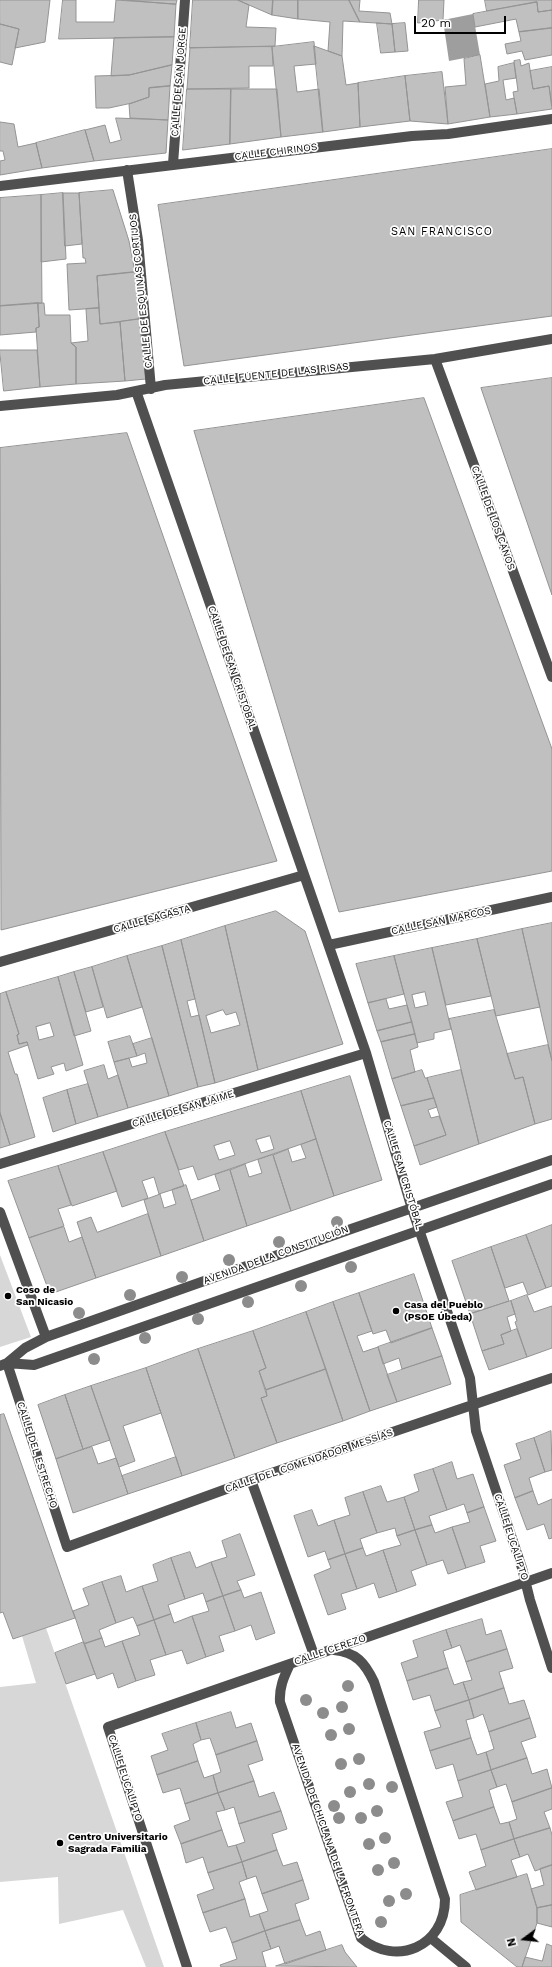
<!DOCTYPE html>
<meta charset="utf-8">
<style>
body{margin:0}
#map{position:relative;width:552px;height:1967px;overflow:hidden;background:#fff;font-family:"Work Sans",sans-serif}
canvas{display:block}
.north{position:absolute;left:504px;top:1919px;width:40px;height:40px;-webkit-text-stroke:3px #fff;paint-order:stroke;rotate:255deg;font-size:11px;font-weight:700;line-height:16px;text-align:center;color:#000}
.north::after{content:'';display:block;margin:auto;width:14px;height:18px;background:#000;clip-path:polygon(50% 0,100% 100%,50% 72%,0 100%)}
.scale{position:absolute;left:414px;top:16px;width:92px;height:18px;box-sizing:border-box;border:2px solid #000;border-top:0;padding-left:5px;font-size:12px;line-height:14px;white-space:nowrap;color:#000;-webkit-text-stroke:3px #fff;paint-order:stroke}
</style>
<div id="map">
<canvas width="552" height="1967"></canvas>
<div class="north">N</div>
<div class="scale">20 m</div>
</div>
<script>
const g = document.querySelector('canvas').getContext('2d');
g.lineJoin = 'round';
function fillPath(path, color) {
  g.fillStyle = color;
  g.fill(path, 'evenodd');
}
function stroke(path, color, width, dash) {
  g.strokeStyle = color;
  g.lineWidth = width;
  g.lineCap = dash ? 'butt' : 'round';
  g.setLineDash(dash || []);
  g.stroke(path);
}
function drawText(font, color, halo, rows, align = 'center') {
  g.font = font + ' "Work Sans",sans-serif';
  g.lineWidth = 3.5;
  g.setLineDash([]);
  g.textBaseline = 'middle';
  g.strokeStyle = halo;
  g.fillStyle = color;
  for (const [text, x, y, turn = 0] of rows) {
    g.save();
    g.translate(x, y);
    g.rotate((+turn || 0) * Math.PI / 180);
    g.textAlign = isNaN(turn) ? turn : align;
    if (halo) g.strokeText(text, 0, 0);
    g.fillText(text, 0, 0);
    g.restore();
  }
}
const green = new Path2D(`
 M0 1255 31 1337 0 1347Z
 M46 1628 164 1967H146L123 1910 59 1924 58 1877 0 1882V1687L36 1683 22 1636Z`);
const water = new Path2D(`
 M473 14 480 55 449 61 443 20Z`);
const building = new Path2D(`
 M0 0H50L45 42 15 48 19 29 0 24Z
 M63 0H76V22H114L116 0 176 4 174 37 59 39Z
 M126 0H177L176 4Z
 M193 0H238L249 5 246 27 276 28 275 46 190 48Z
 M238 0H273L272 15 249 5Z
 M273 0H298V19L272 15Z
 M298 0H349L360 22 343 21 342 56 328 51 330 22 298 19Z
 M349 0H360L359 11 390 13 392 24 360 22Z
 M419 0H444L443 20 418 23Z
 M485 0H552V10L538 12 537 2 487 11Z
 M537 2 538 12 552 10V28L519 32 516 19 475 27 473 14Z
 M377 23 392 24 395 52 381 53Z
 M405 23 408 51 395 52 392 24Z
 M0 24 19 29 12 65 0 62Z
 M552 28V55L525 60 522 51 507 54 505 44 521 41 519 32Z
 M174 37 172 65 129 75 111 76 114 38Z
 M314 42 316 64 294 66 297 92 319 89 323 132 281 137 272 47Z
 M314 46 342 56 346 85 358 83 360 127 323 132Z
 M272 47 273 66H249V88L187 89 190 48Z
 M480 55 490 117 448 124 445 87 466 85 464 59Z
 M520 60 521 66 529 63 533 89 549 86 552 109 517 114 513 92 518 91 514 61Z
 M514 63 516 78 503 80 506 100 514 98 517 114 490 117 485 84 499 81 498 67Z
 M172 65 170 86 149 88V97L132 103 109 108H96L95 76 129 75Z
 M552 67V106L549 86 533 89 530 71Z
 M442 72 448 124 410 121 405 76Z
 M405 76 410 121 360 127 358 83Z
 M170 86 168 120 130 118 129 104 149 97V88Z
 M187 89H231L230 144 183 150Z
 M231 89H277L281 137 230 144Z
 M116 118 168 120 166 153 94 161 85 130 105 125 110 143 121 140Z
 M0 122 14 124 18 147 36 143 42 168 0 175V161L5 160 3 151H0Z
 M85 130 94 161 42 168 36 143Z
 M552 149V316L184 366 158 205Z
 M113 190 129 241 135 272 97 276 99 308 69 310 67 264 86 263 85 258H83L79 193Z
 M63 193 66 259 41 262V195Z
 M63 193H79L82 244 65 246Z
 M41 195 42 303 0 306V198Z
 M135 272 139 319 100 324 97 276Z
 M38 303 39 327 36 328V332L0 335V306Z
 M38 303H44L45 315H70L71 343 76 347V384L40 387 36 328 39 327Z
 M99 308 100 324 120 322 125 381 76 384V347L71 343 88 341 86 309Z
 M139 319 146 379 125 381 120 322Z
 M0 350H37L40 387 4 391Z
 M552 378V595L481 388Z
 M424 398 552 749V871L339 912 194 431Z
 M127 433 277 861 1 930 0 448Z
 M276 911 305 931 343 1044 258 1070 225 926Z
 M552 923V1061L522 929Z
 M225 926 258 1070 215 1083 181 940ZM223 1010 226 1015 236 1012 240 1025 211 1033 206 1016Z
 M522 929 540 1007 496 1016 477 939Z
 M477 939 491 996 446 1005 432 948Z
 M181 940 195 999 187 1001 191 1017 199 1015 215 1083 198 1087 162 946Z
 M162 946 198 1087 169 1096 127 956Z
 M432 948 451 1029 434 1033V1039L417 1043 394 956ZM425 992 428 1005 415 1008 412 995Z
 M127 956 142 1007 107 1018 92 967Z
 M394 956 404 994 368 1003 356 964Z
 M92 967 103 1007 86 1012 74 972Z
 M74 972 91 1031 74 1036 58 977Z
 M58 977 83 1065 66 1071 64 1063 51 1067 54 1074 38 1079 27 1042 19 1044 17 1035 19 1034 6 992ZM50 1023 54 1036 39 1040 36 1027Z
 M6 992 19 1034 17 1035 19 1044 27 1042 28 1045 8 1052 15 1074H17L35 1137 10 1145 0 1113V994Z
 M386 999 389 1009 407 1005 412 1022 377 1031 368 1003Z
 M494 1010 515 1079 523 1077 535 1124 479 1144 449 1019Z
 M412 1022 415 1034 381 1042 377 1031Z
 M415 1034 418 1047 410 1050 415 1072 392 1079 381 1042Z
 M130 1036 137 1056 114 1062 108 1042Z
 M152 1038 169 1096 128 1108 114 1062 129 1058 132 1067 147 1063 145 1053 137 1056 133 1044Z
 M548 1045 552 1061V1119L535 1124 523 1077 515 1079 507 1054Z
 M104 1065 108 1079 118 1075 128 1108 98 1117 84 1071Z
 M422 1070 425 1078H427L434 1098 401 1106 392 1079Z
 M461 1070 479 1144 420 1165 414 1146 446 1135 427 1078Z
 M350 1076 382 1180 334 1196 301 1091Z
 M88 1084 98 1117 76 1124 67 1090Z
 M67 1090 76 1124 53 1132 43 1098Z
 M301 1091 316 1139 198 1180 193 1166 179 1170 165 1132ZM270 1136 274 1149 261 1153 256 1140ZM230 1141 235 1155 219 1160 214 1146Z
 M434 1098 437 1107 428 1110 431 1118 439 1116 446 1135 414 1146 401 1106Z
 M0 1113 10 1145 0 1148Z
 M165 1132 184 1186 159 1194 154 1177 142 1181 148 1198 122 1207 103 1152Z
 M316 1139 334 1196 291 1211 273 1155 288 1149 292 1162 306 1158 301 1145Z
 M103 1152 117 1191 72 1206 58 1166Z
 M273 1155 291 1211 247 1226 230 1170 245 1164 249 1177 262 1173 258 1160Z
 M58 1166 71 1205 58 1209 64 1226 29 1238 8 1181Z
 M230 1170 247 1226 204 1241 191 1200 220 1190 215 1175Z
 M186 1185 204 1241 161 1256 144 1200 160 1194 164 1208 176 1204 172 1190Z
 M148 1214 161 1256 96 1278 77 1222 91 1217 97 1232Z
 M552 1225V1286L546 1288 526 1235Z
 M64 1227 69 1242 82 1237 96 1278 50 1294 29 1238Z
 M526 1235 546 1288 528 1295 523 1282 505 1288 491 1247Z
 M491 1247 509 1301 470 1314 452 1261Z
 M414 1274 432 1328 391 1343 386 1330 373 1334 359 1293Z
 M359 1293 372 1331 357 1336 363 1352 378 1347 397 1402 370 1411 333 1302Z
 M527 1295 534 1312 552 1306V1348L527 1357 515 1322 517 1321 511 1301Z
 M511 1301 515 1314 507 1317 511 1331 501 1335 504 1344 482 1351 470 1314Z
 M333 1302 370 1411 343 1421 306 1312Z
 M306 1312 326 1369 266 1390 259 1371 266 1368 253 1331Z
 M432 1328 442 1356 402 1369 399 1358 383 1364 378 1347Z
 M517 1329 527 1357 489 1370 482 1351 504 1344 501 1335Z
 M253 1331 266 1368 259 1371 267 1396 261 1398 277 1443 235 1458 198 1349Z
 M198 1349 235 1458 182 1476 146 1368Z
 M442 1356 451 1384 397 1402 387 1375Z
 M146 1368 161 1413 123 1426 135 1461 119 1467 91 1386Z
 M326 1369 343 1421 277 1443 261 1398 267 1396 266 1390Z
 M91 1386 110 1440 83 1449 65 1395Z
 M65 1395 83 1449 56 1459 38 1405Z
 M4 1414 75 1618 13 1639 3 1612 0 1613V1415Z
 M551 1431 552 1470 545 1472 534 1438Z
 M534 1438 545 1472 529 1478 533 1491 515 1498 504 1465 521 1459 516 1444Z
 M92 1447 98 1464 116 1458 128 1494 73 1513 56 1459Z
 M176 1457 182 1476 128 1494 122 1476Z
 M452 1462 457 1479 473 1474 484 1507 467 1513 464 1504 447 1510 433 1469Z
 M433 1469 447 1510 429 1516 432 1525 415 1530 404 1497 419 1491 414 1475Z
 M381 1486 387 1502 404 1497 415 1530 397 1536 395 1528 377 1533 363 1492Z
 M533 1491 538 1505 552 1499V1538L549 1539 544 1524 527 1530 515 1498Z
 M363 1492 377 1533 360 1539 363 1548 345 1554 334 1520 350 1515 345 1498Z
 M484 1507 496 1541 480 1546 485 1562 466 1568 452 1527 470 1522 467 1513Z
 M312 1510 318 1526 334 1520 345 1554 328 1560 325 1551 308 1557 294 1516Z
 M432 1525 435 1533 452 1527 466 1568 448 1574 443 1560 427 1565 415 1530Z
 M415 1530 427 1565 411 1571 416 1585 397 1592 383 1550 401 1545 397 1536Z
 M240 1534 255 1575 237 1581 241 1590 223 1596 211 1562 227 1557 222 1541Z
 M363 1548 366 1556 383 1550 397 1592 379 1598 374 1583 357 1589 345 1554Z
 M190 1552 196 1568 211 1562 223 1596 206 1602 203 1593 185 1599 171 1558Z
 M345 1554 357 1589 341 1594 346 1609 328 1615 314 1575 331 1568 328 1560Z
 M171 1558 185 1599 168 1605 171 1614 154 1620 142 1586 158 1581 153 1565Z
 M121 1576 126 1592 142 1586 154 1620 137 1626 133 1617 116 1623 102 1582Z
 M102 1582 116 1623 99 1630 102 1638 84 1644 73 1611 89 1605 83 1589Z
 M241 1590 244 1598 261 1592 275 1633 256 1640 251 1625 235 1631 223 1596Z
 M223 1596 235 1631 219 1636 224 1651 206 1657 192 1616 209 1611 206 1602Z
 M171 1614 174 1623 192 1616 206 1657 187 1664 182 1650 166 1655 154 1620Z
 M482 1619 486 1635 501 1630 507 1649 466 1662 460 1645 452 1648 446 1630Z
 M154 1620 166 1655 150 1660 155 1675 136 1681 122 1641 140 1635 137 1626Z
 M446 1630 452 1648 443 1651 448 1668 407 1681 401 1663 418 1657 413 1641Z
 M102 1638 105 1647 122 1641 136 1681 118 1688 113 1673 97 1679 84 1644Z
 M84 1642 95 1674 66 1684 55 1653Z
 M507 1649 513 1668 499 1672 504 1688 469 1700 463 1682 472 1680 466 1662Z
 M448 1668 454 1685 463 1682 469 1700 435 1711 430 1695 413 1700 407 1681Z
 M504 1688 509 1704 524 1700 530 1718 489 1732 483 1714 474 1718 469 1700Z
 M469 1700 474 1718 466 1720 471 1738 430 1751 424 1732 441 1727 435 1711Z
 M231 1712 236 1728 251 1723 257 1741 216 1755 210 1738 201 1740 196 1723Z
 M530 1718 536 1737 521 1742 527 1758 491 1770 486 1752 494 1749 489 1732Z
 M196 1723 201 1740 193 1744 198 1761 157 1775 151 1756 168 1750 162 1734Z
 M471 1738 477 1755 486 1752 491 1770 458 1781 453 1764 436 1769 430 1751Z
 M257 1741 263 1760 248 1765 254 1781 218 1793 213 1775 221 1772 216 1755Z
 M527 1758 532 1774 547 1769 552 1788 512 1802 506 1784 497 1787 491 1770Z
 M198 1761 204 1778 213 1775 218 1793 185 1804 180 1788 163 1793 157 1775Z
 M491 1770 497 1787 489 1790 494 1807 453 1821 446 1802 463 1797 458 1781Z
 M254 1781 259 1797 274 1792 281 1811 239 1824 234 1807 225 1810 218 1793Z
 M552 1788V1809L544 1812 550 1828 514 1839 509 1822 517 1819 512 1802Z
 M218 1793 225 1810 216 1812 222 1830 181 1844 174 1826 190 1820 185 1804Z
 M494 1807 500 1824 509 1822 514 1839 481 1850 476 1834 459 1839 453 1821Z
 M281 1811 287 1829 272 1834 277 1850 242 1862 236 1845 245 1842 239 1824Z
 M550 1828 552 1835V1865L535 1871 528 1854 520 1857 514 1839Z
 M222 1830 228 1847 236 1845 242 1862 208 1873 203 1857 186 1863 181 1844Z
 M514 1839 520 1857 511 1860 517 1877 476 1890 469 1872 486 1866 481 1850Z
 M277 1850 283 1866 297 1862 303 1880 262 1894 256 1876 247 1879 242 1862Z
 M242 1862 247 1879 239 1882 245 1899 203 1913 197 1895 214 1889 208 1873Z
 M552 1865V1905L537 1908 531 1889 544 1885 540 1869Z
 M527 1874 537 1908V1923L522 1967H517L461 1922 460 1895Z
 M303 1880 309 1899 295 1904 300 1920 265 1931 259 1914 268 1911 262 1894Z
 M245 1899 250 1917 259 1914 265 1931 232 1943 226 1927 210 1932 203 1913Z
 M552 1905V1927L537 1923V1908Z
 M300 1920 306 1936 320 1931 326 1950 285 1964 279 1946 271 1949 265 1931Z
 M265 1931 271 1949 262 1952 266 1967H221L220 1965 237 1959 232 1943Z
 M547 1944 552 1946V1967H522L525 1957 542 1961Z
 M342 1945 345 1952 357 1967 276 1966Z`);
const minor = new Path2D(`
 M173 164 185 0
 M127 170 138 240 151 389
 M0 186 412 136 448 134 552 119
 M435 359 552 677
 M136 391 366 1053 412 1209 470 1378 476 1431 522 1568 530 1600 552 1668
 M0 406 117 395 165 385 435 359 552 339
 M329 945 552 897
 M0 962 304 875
 M0 1164 366 1053
 M0 1212 46 1337
 M7 1363 67 1547 251 1480 552 1378
 M7 1363 34 1365 552 1184
 M0 1366 7 1363 25 1348 46 1337 354 1228 552 1160
 M251 1480 314 1655
 M290 1664C284 1677 279 1687 280 1702L361 1938C396 1967 445 1947 445 1899L374 1682C365 1663 356 1652 334 1650
 M432 1939 466 1967
 M187 1967 108 1727 552 1573`);
const trees = [
 [337,1222],
 [279,1242],
 [229,1260],
 [351,1267],
 [182,1277],
 [301,1286],
 [130,1295],
 [248,1302],
 [79,1313],
 [198,1319],
 [145,1338],
 [94,1359],
 [348,1686],
 [306,1700],
 [342,1707],
 [323,1713],
 [349,1729],
 [331,1735],
 [359,1759],
 [341,1764],
 [369,1784],
 [392,1787],
 [350,1792],
 [334,1806],
 [377,1811],
 [339,1818],
 [361,1818],
 [385,1838],
 [369,1844],
 [394,1863],
 [378,1870],
 [406,1894],
 [389,1901],
 [381,1922]
];
const markers = [
 [8,1296,4,"#000"],
 [396,1311,4,"#000"],
 [60,1843,4,"#000"]
];
const streetNames = [
 ["CALLE DE SAN JORGE",179,82,-86],
 ["CALLE CHIRINOS",276,152,-7],
 ["CALLE DE ESQUINAS CORTIJOS",141,291,-96],
 ["CALLE FUENTE DE LAS RISAS",276,374,-6],
 ["CALLE DE LOS CANOS",493,518,70],
 ["CALLE DE SAN CRISTÓBAL",232,668,71],
 ["CALLE SAGASTA",152,919,-16],
 ["CALLE SAN MARCOS",441,921,-12],
 ["CALLE DE SAN JAIME",183,1109,-17],
 ["CALLE SAN CRISTÓBAL",403,1175,73],
 ["AVENIDA DE LA CONSTITUCIÓN",276,1255,-20],
 ["CALLE DEL ESTRECHO",37,1455,72],
 ["CALLE DEL COMENDADOR MESSÍAS",309,1461,-19],
 ["CALLE EUCALIPTO",511,1537,72],
 ["CALLE CEREZO",330,1650,-19],
 ["CALLE EUCALIPTO",125,1778,72],
 ["AVENIDA DE CHICLANA DE LA FRONTERA",328,1840,71]
];
const poiNames = [
 ["Coso de",16,1290],
 ["San Nicasio",16,1302],
 ["Casa del Pueblo",404,1305],
 ["(PSOE Úbeda)",404,1317],
 ["Centro Universitario",68,1837],
 ["Sagrada Familia",68,1849]
];
const neighbourhoodNames = [
 ["SAN FRANCISCO",442,232]
];
fillPath(green, '#d7d7d7');
fillPath(water, '#9e9e9e');
fillPath(building, '#c0c0c0');
stroke(building, '#949494', 1);
stroke(minor, '#505050', 10);
g.fillStyle = '#8c8c8c';
for (const [x, y] of trees) {
  g.beginPath();
  g.arc(x, y, 6, 0, 2 * Math.PI);
  g.fill();
}
for (const [x, y, r, color] of markers) {
  const dot = new Path2D();
  dot.arc(x, y, r, 0, 2 * Math.PI);
  g.fillStyle = color;
  g.fill(dot);
  stroke(dot, '#fff', 1.5);
}
drawText('10px', '#000', '#fff', streetNames);
drawText('bold 10px', '#000', '#fff', poiNames, 'left');
g.letterSpacing = '1px';
drawText('11px', '#000', '#fff', neighbourhoodNames);
g.letterSpacing = '0px';
</script>
